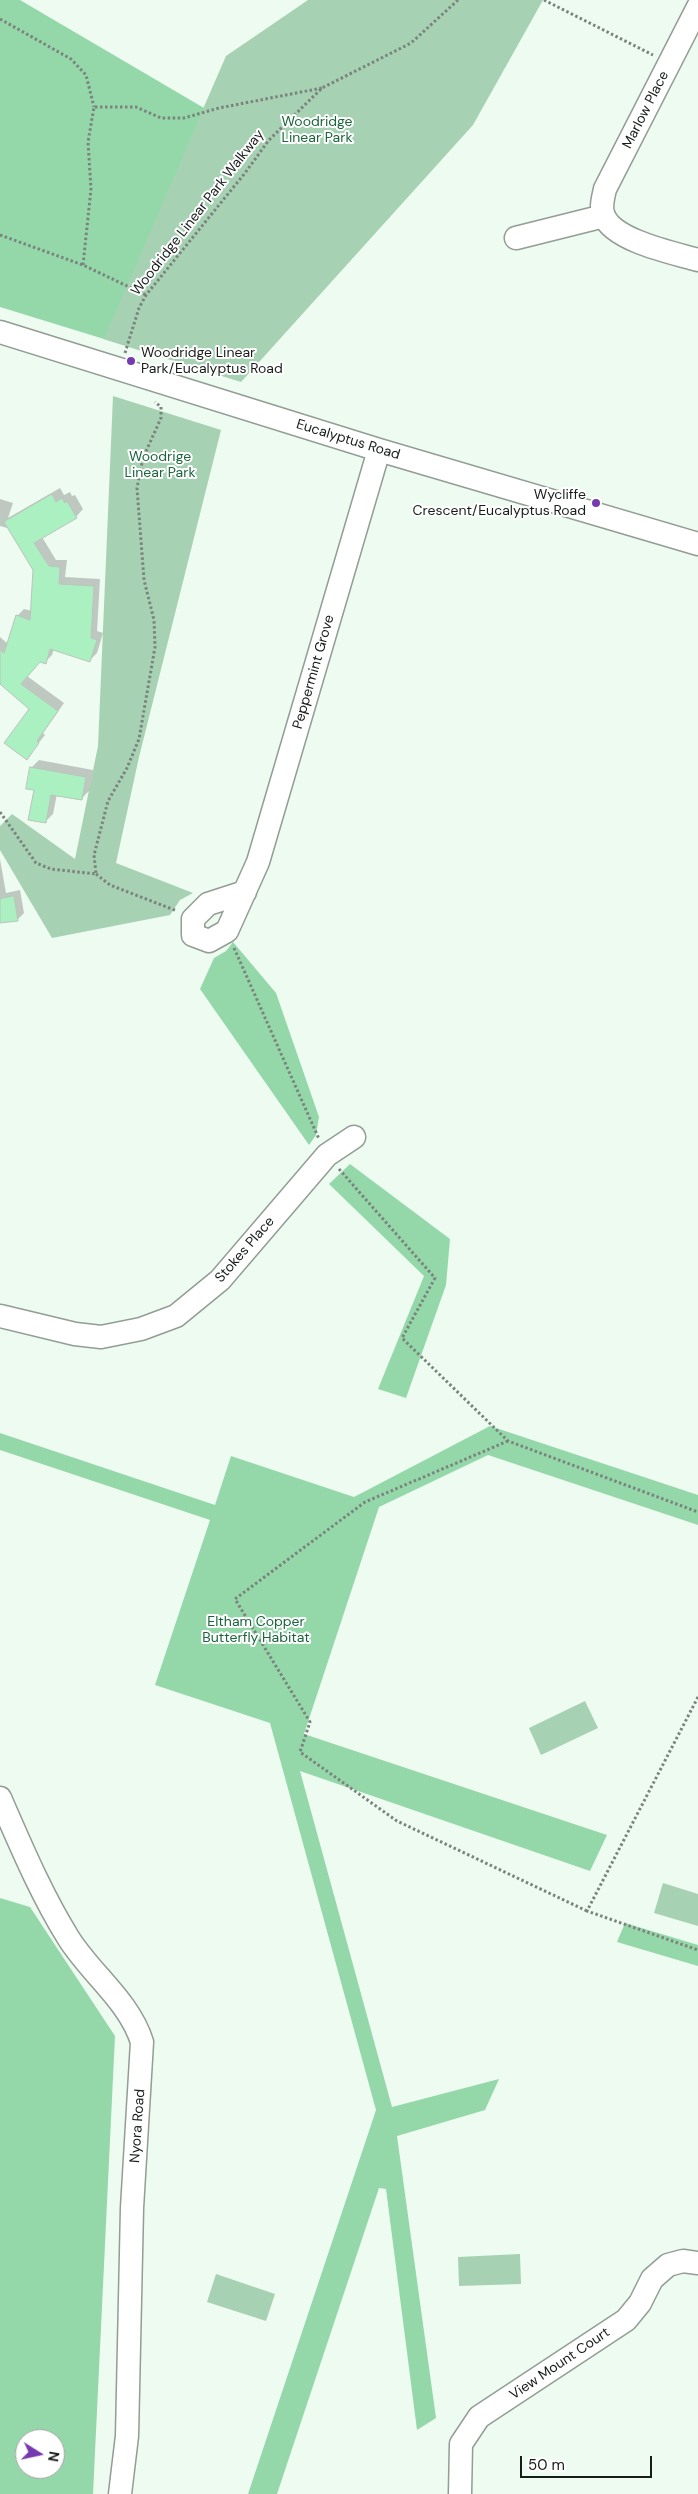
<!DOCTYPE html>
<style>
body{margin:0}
#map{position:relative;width:698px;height:2494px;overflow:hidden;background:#eefbf1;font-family:"DM Sans",sans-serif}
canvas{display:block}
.north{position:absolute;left:15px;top:2429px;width:50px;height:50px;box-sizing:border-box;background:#fff;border:1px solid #a3a5a3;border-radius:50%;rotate:100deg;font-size:14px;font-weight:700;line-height:20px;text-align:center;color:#181d1a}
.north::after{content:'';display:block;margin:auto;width:18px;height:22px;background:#763ab0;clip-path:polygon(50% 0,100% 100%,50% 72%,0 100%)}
.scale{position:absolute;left:520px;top:2456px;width:132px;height:22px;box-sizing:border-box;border:2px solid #181d1a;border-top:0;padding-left:6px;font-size:15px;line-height:18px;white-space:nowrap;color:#181d1a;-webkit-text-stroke:4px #fff;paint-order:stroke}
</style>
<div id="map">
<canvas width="698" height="2494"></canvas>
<div class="north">N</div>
<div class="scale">50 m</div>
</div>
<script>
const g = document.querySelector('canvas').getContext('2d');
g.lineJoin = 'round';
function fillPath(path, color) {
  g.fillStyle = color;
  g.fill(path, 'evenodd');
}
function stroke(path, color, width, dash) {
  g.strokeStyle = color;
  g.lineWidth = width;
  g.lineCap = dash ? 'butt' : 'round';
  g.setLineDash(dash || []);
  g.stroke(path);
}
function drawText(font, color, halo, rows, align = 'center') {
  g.font = font + ' "DM Sans",sans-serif';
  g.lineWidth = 4;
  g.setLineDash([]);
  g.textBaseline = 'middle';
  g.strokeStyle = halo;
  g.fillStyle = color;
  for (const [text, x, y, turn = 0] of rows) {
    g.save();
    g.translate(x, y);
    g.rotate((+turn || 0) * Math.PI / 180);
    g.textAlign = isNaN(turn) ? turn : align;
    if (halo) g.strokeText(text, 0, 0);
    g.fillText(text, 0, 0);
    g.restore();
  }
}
const green = new Path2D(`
 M308 0H543L473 125 241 382 103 339 226 56Z
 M113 396 221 430 139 757 116 863 193 893 180 900 170 915 52 938 0 850V826L12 814 75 859 98 746Z
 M585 1701 598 1728 541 1755 529 1728Z
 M663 1883 698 1894V1926L654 1913Z
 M520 2254 521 2284 459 2286 458 2257Z
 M216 2274 275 2294 266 2321 207 2302Z`);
const forest = new Path2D(`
 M0 0H20L204 108 104 339 0 307Z
 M233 942 276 993 319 1117 316 1135 309 1145 200 989 214 958 226 951Z
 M350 1164 450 1239 446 1285 406 1398 378 1389 424 1276 329 1184Z
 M490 1426 698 1495V1525L488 1455 379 1507 304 1734 607 1835 590 1871 300 1771 392 2107 499 2079 485 2110 397 2136 436 2418 417 2430 386 2189 379 2188 277 2494H248L376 2110 270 1723 155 1685 210 1520 0 1450V1433L215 1505 231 1456 354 1497Z
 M0 1898 30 1907 115 2036 93 2494H0ZM25 2439H55V2469H25Z
 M625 1923 698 1945V1966L617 1942Z`);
const shadow = new Path2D(`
 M60 488 64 495 70 492 72 496 75 495 83 509 76 517 42 537 56 560H67L65 577 100 579 97 631 103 633 97 653 90 660 54 649 52 655 45 662 40 661 27 676 64 703 43 733 45 735 27 758 30 708 0 682V637L8 644 17 616 24 609 32 611 34 535 0 526V499L13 503 8 518Z
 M39 760 93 770 89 791 81 799 57 794 53 814 45 822 35 789 31 768Z
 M0 859 6 893 20 890 24 913 17 920 0 922Z`);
const building = new Path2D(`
 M52 494 56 502 62 498 65 503 67 501 77 518 34 543 49 566 60 567 59 584 94 586 91 638 97 640 90 662 50 649 46 664 40 662 21 684 58 711 37 741 39 743 27 760 4 743 29 709 0 684V650L4 653 16 615 30 620 33 570 4 522Z
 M30 767 86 777 82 800 51 795 46 823 28 820 34 790 26 789Z
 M14 896 18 921 0 923V899Z`);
const path = new Path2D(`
 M544 0 653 55
 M0 19 71 59 86 75 94 107
 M0 235 83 265 146 295
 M83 265 91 189 88 142 94 107H136L161 118H184L219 108 322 88
 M125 353 139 308 146 295 245 173 269 140 322 88 411 43 458 0
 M0 812 36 863 51 869 96 874 94 855 108 801 127 768 139 739 155 647 154 620 144 580 137 488 143 458 161 418V407L155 402
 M96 874 110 885 177 911
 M234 948 319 1139
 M339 1169 435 1278 402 1338 508 1441 698 1512
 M508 1441 365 1502 235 1599 310 1722 300 1752 397 1821 587 1911
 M698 1697 587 1911 698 1950`);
const minor = new Path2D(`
 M698 7 605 189C603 198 600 208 604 216 614 241 674 253 698 260
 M516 238 604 216
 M0 332 379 450 698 544
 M245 892 208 904 193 919V935L209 941 227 931 258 862 379 450
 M0 1316 75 1334 101 1337 141 1329 176 1316 220 1280 327 1155 354 1137
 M0 1798C21 1846 41 1894 69 1939 92 1975 129 2001 142 2042L132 2208 127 2436 120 2494
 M460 2494 461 2444 479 2417 626 2320 640 2303 652 2279 668 2265 683 2261 698 2263`);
const markers = [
 [131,361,5,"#763ab0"],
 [596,503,5,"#763ab0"]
];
const streetNames = [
 ["Marlow Place",646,110,-63],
 ["Woodridge Linear Park Walkway",198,213,-52],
 ["Eucalyptus Road",348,440,17],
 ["Peppermint Grove",314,672,-74],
 ["Stokes Place",245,1250,-49],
 ["Nyora Road",138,2126,-86],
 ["View Mount Court",560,2364,-34]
];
const parkNames = [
 ["Woodridge",317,122],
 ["Linear Park",317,138],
 ["Woodrige",160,457],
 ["Linear Park",160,473],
 ["Eltham Copper",256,1622],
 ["Butterfly Habitat",256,1638]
];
const poiNames = [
 ["Woodridge Linear",141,353],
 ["Park/Eucalyptus Road",141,369],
 ["Wycliffe",586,495,"right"],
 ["Crescent/Eucalyptus Road",586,511,"right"]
];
fillPath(green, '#a7d1b3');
fillPath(forest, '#94d8aa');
fillPath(shadow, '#0003');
fillPath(building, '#abf0c0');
stroke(building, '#b8c4bb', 1);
stroke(minor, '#929d95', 25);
stroke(path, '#7a837d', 3, [2.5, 2.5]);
stroke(minor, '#fff', 22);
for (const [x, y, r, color] of markers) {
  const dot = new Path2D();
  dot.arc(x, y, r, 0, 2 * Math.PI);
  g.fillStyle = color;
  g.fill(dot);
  stroke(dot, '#fff', 2);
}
drawText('14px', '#181d1a', '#fff', streetNames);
drawText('14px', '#1a653b', '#fff', parkNames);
drawText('14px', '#181d1a', '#fff', poiNames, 'left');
</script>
